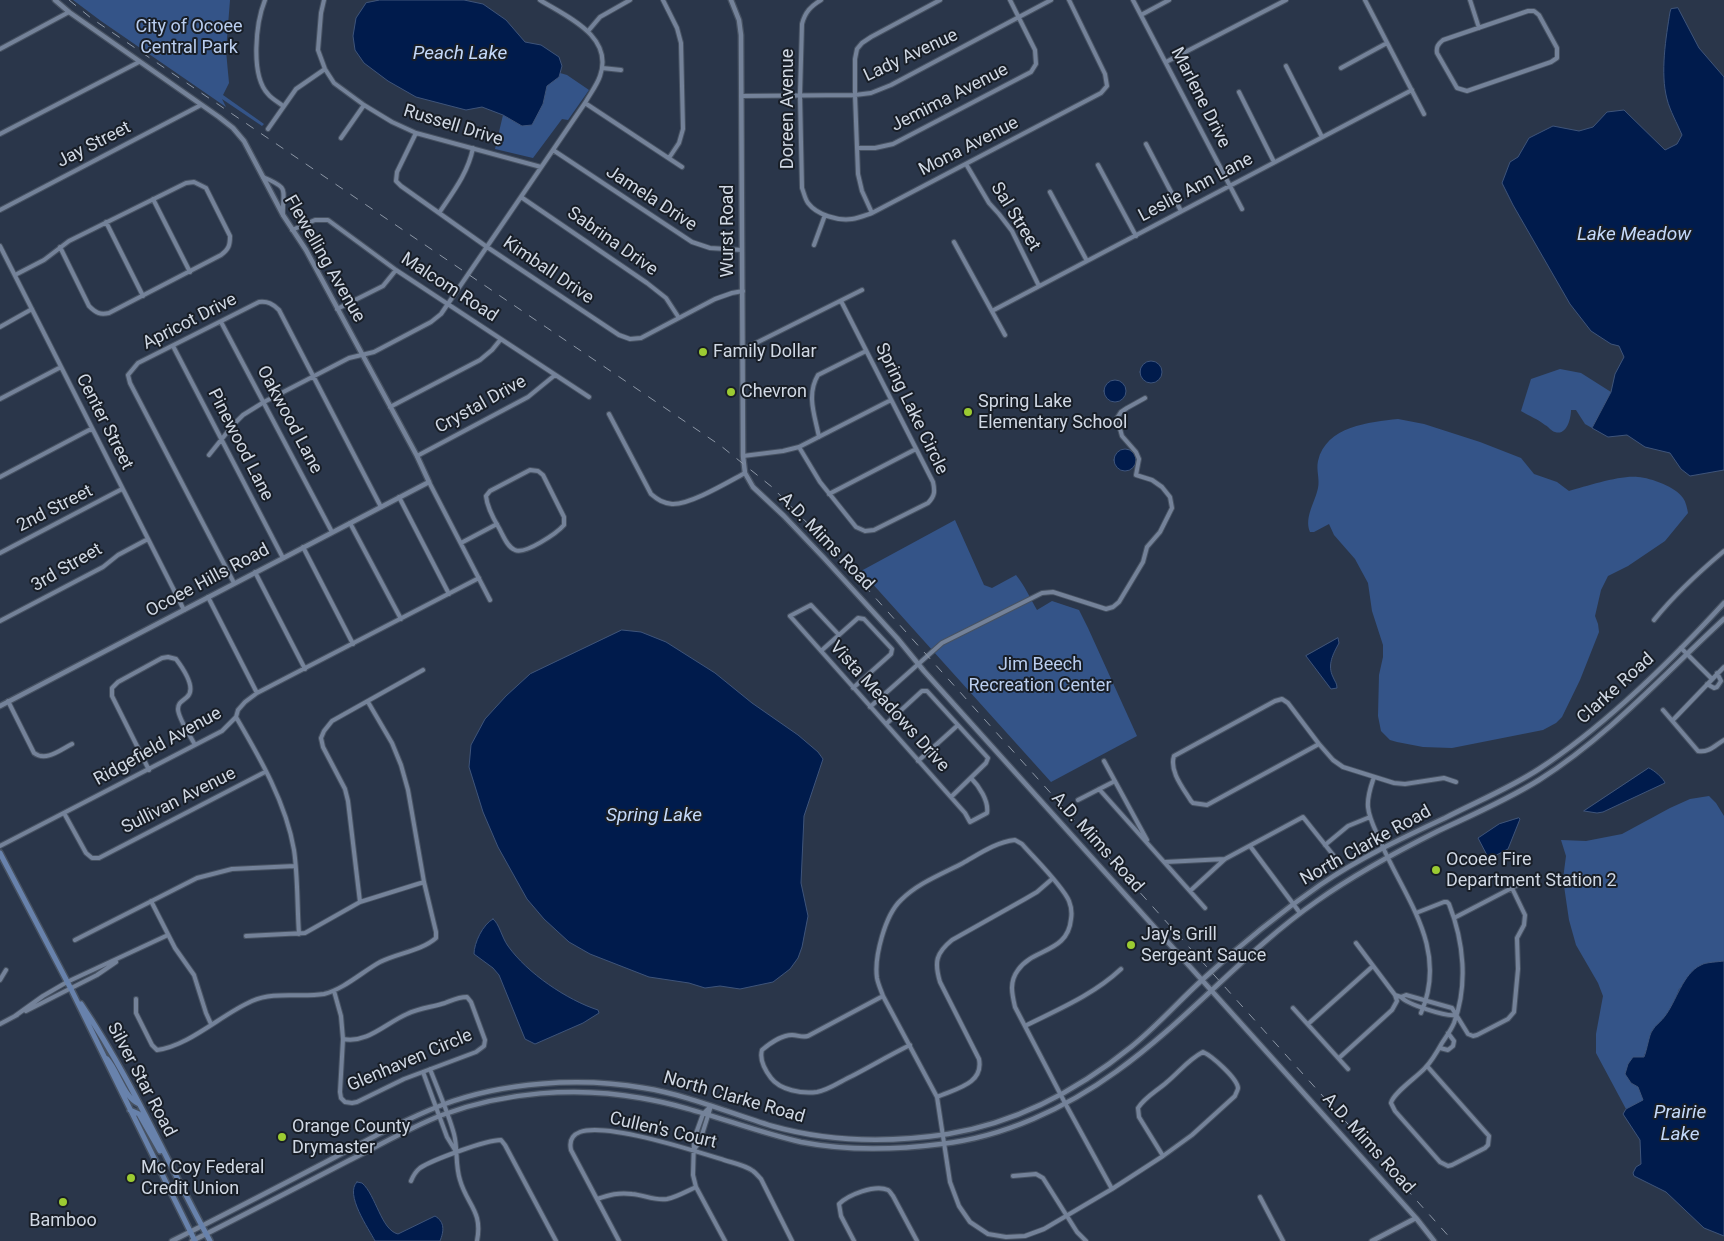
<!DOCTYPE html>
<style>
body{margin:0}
canvas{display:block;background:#2a364a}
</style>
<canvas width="1724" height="1241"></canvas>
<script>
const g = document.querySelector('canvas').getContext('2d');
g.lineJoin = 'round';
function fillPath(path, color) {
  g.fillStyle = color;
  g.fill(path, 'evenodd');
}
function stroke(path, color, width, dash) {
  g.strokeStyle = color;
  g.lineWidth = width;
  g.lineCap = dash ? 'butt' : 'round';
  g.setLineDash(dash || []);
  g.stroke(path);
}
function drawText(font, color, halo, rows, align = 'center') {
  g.font = font + ' Roboto,sans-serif';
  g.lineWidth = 4;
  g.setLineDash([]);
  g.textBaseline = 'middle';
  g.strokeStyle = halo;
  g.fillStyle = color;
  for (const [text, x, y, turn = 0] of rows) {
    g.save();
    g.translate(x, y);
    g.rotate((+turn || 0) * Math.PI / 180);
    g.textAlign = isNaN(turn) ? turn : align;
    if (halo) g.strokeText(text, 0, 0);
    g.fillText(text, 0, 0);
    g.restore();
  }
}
const green = new Path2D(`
 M73 0H230L226 51 229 83 223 95 264 124 262 126 222 99 226 107 101 21Z
 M560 73 567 75 589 90 568 120 562 119 533 158 495 149 503 115 522 126 543 104 547 86 559 77Z
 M1560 369 1581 373 1611 392 1592 428 1585 424 1576 410H1571C1571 418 1567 436 1555 432 1551 431 1549 427 1545 425 1538 419 1529 416 1521 411L1531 379Z
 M1398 419 1424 424 1480 442 1521 458 1534 474 1557 482 1569 491C1587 486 1620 475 1638 477 1651 478 1676 487 1683 498 1686 502 1687 508 1688 513L1665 541 1628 566 1608 576 1601 590 1595 616 1598 624 1599 632 1580 680 1562 717 1556 723 1543 730 1452 748 1423 747 1397 742 1390 740 1381 731 1378 716 1379 675 1383 657V645L1372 611 1368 583 1355 559 1334 535 1329 524 1314 532H1310C1304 517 1315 503 1318 488 1320 479 1316 470 1318 461 1326 426 1370 422 1398 419Z
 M955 520 984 585 992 588 1016 575C1025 586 1030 598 1037 610L1052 601 1079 610 1088 628 1137 736 1051 782 861 571Z
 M1709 796 1716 803 1724 816V961L1679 989 1672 1007 1664 1018 1651 1032 1648 1047 1631 1083 1638 1087 1644 1101 1626 1109 1596 1053V1034L1603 996 1598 983 1576 945 1569 920 1563 879 1566 856 1561 840 1586 841 1622 834 1670 808 1690 799Z`);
const water = new Path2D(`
 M380 0H464L483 4 506 20 525 42 541 45 559 57 562 66 559 77 547 86 543 104 532 125 522 126 503 115 482 107 466 110 416 97 388 81 364 63 355 50 353 36 356 18 366 3Z
 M1678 8 1699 48 1724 77V470L1690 476 1681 469 1670 453 1645 447 1627 435 1608 437 1592 428 1611 392 1615 374 1624 357 1619 346 1611 344 1591 331 1570 304 1513 205 1502 183 1510 162 1518 157 1529 138 1553 126 1579 131 1593 127 1607 112 1624 110 1665 150 1677 144 1682 135C1677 123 1670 111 1667 99 1660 73 1666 37 1670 12L1671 9Z
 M1140 372a11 11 0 1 1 22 0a11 11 0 1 1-22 0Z
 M1104 391a11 11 0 1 1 22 0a11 11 0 1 1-22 0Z
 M1114 460a11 11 0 1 1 22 0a11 11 0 1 1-22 0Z
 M622 630 641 632 666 642 715 673 752 703 798 735 818 752 823 759 804 816 801 883 808 916 802 947 798 958 790 969 773 982 740 989 720 986 705 988 689 983 649 977 590 954 569 942 544 919 527 899 498 847 483 812 469 767 471 745 485 719 506 696 530 674Z
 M1338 638 1339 643C1333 654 1327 665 1333 677 1335 682 1337 683 1337 688L1331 689 1306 656Z
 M1649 768C1654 770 1664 779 1665 783L1603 812 1597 813 1584 811Z
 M1519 818 1520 819 1508 849 1489 859 1478 838 1499 824Z
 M493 919C499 923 502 938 508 946 527 973 567 1000 598 1010L599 1013 583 1023 535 1044 525 1039 499 975 493 968 474 954C474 943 483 924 493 919Z
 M1724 961V1236L1704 1228 1666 1192 1634 1176 1633 1173 1636 1167 1641 1164 1640 1140 1623 1114 1626 1109 1643 1100 1638 1087 1631 1083 1625 1074 1628 1064 1633 1057H1644C1647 1050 1649 1035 1652 1031 1655 1025 1662 1021 1665 1016 1676 1002 1683 973 1701 965 1706 962 1718 962 1724 961Z
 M357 1182 362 1183C376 1195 381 1230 398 1234L435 1216C445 1222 444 1231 440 1241H375C369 1229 344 1194 357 1182Z`);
const minor = new Path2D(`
 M265 0C256 22 250 75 268 94 272 99 278 102 283 106
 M324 0 321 13 318 50 325 69 334 83 364 105 392 122 416 133 541 167
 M663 0 677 28 681 43 683 129 679 143 669 158
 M821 0C811 6 805 12 802 24L800 95 802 188C804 193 805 199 808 203 817 215 838 221 852 219 859 218 866 215 872 213L1101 93 1107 86 1105 74 1069 0
 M1133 0 1242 209
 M1365 0 1424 114
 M1470 0 1479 28
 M1528 11H1534L1539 15 1557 48V58L1551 62 1467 91 1457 88 1437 53C1436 47 1438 44 1443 40Z
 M1141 15 1169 0
 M589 30 600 17 630 0
 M0 49 69 12
 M1166 62 1286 0
 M1286 66 1322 137
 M602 68 621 70
 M1341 68 1387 43
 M1239 92 1274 162
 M741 96 855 95 871 93 891 85 1051 0
 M585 103 682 167
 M268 129 296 89 325 69
 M416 133 397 172 396 181 401 186 487 247 619 335 630 339 641 338 715 299 732 293 743 291
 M0 134 139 62
 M341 138 364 105
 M1146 144 1181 211
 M857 148H875L893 144 1031 72 1036 64 1035 50 1010 0
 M553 150 692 242 710 248 742 250
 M966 164 989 203 999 214 1012 231 1039 286
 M1098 165 1136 236
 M263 177C291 189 282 189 283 215
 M1050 192 1087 261
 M521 197 647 283 666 298 679 318
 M153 199 190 272
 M0 210 201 105
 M439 213C453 192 468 173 473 148
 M872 213 862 191 858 174 855 95V59L857 49 862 43 871 37 940 0
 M106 222 143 296
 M292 230 315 220H328L396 270 589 397
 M954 242 1005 335
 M814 245 825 215
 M0 246 184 610
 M15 275 44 260 69 241 186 183 194 182 206 188 230 236C230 245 229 249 221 255L109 313C100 315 96 313 89 306L60 247
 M337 309 383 286 396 270
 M992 311 1412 90
 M221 322 332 532
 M0 327 32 309
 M173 346 283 558
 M742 350 862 290
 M0 399 61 367
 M390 407 480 360 492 350 501 339
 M609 414 651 494C658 500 663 503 672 504 690 505 728 482 745 473
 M819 437C815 416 806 395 818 375L866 351
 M799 447 820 482 856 527 865 531 874 530 928 503C935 496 935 491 933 482L841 301
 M209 455 233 425 243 415 264 402 349 358 374 352 431 322 441 314 585 103C590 94 597 85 600 76 614 36 567 17 540 0
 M417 456 528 397 555 375
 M743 456 783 451 799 447 891 400
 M530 470 538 471 543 475 564 517V525C557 533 525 555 515 550 507 547 503 535 499 528 493 518 487 507 486 496L490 491Z
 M0 477 91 429
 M429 482 490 600
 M829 494 916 449
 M399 497 449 594
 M350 523 401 619
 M461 543 497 524
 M303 547 353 644
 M0 553 122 489
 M255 572 305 669
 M234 583 130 383 128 375 138 363 259 302C268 301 273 304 279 310L381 507
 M208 597 257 693
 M1654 620C1675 594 1699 572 1724 551
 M0 621 103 567 118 555 148 539
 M839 635 811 605 790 616 965 813 970 822 987 813C989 801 979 786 971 778
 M1681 648 1711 678
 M821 651 858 618 864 619 892 649 891 654 853 688
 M1707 684 1714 688 1717 687 1721 681 1717 673
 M8 701 34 753C46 762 60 750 72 744
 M870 707 942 643 1042 593 1053 592 1106 609 1113 607 1119 602 1143 562 1147 547 1160 532 1172 508 1170 497 1162 487 1152 480 1136 475 1139 459 1136 452 1122 436 1117 418 1121 412 1127 408 1145 398
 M1663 710 1698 751C1709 753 1715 745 1724 740
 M236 717C260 758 286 803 294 850 298 877 297 906 299 934
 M1673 720 1724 667
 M886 724 922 691H927L988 758 986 763 951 797
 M1319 744 1207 805 1193 803 1191 801C1183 788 1169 771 1174 756L1275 701 1282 699 1288 703 1319 744 1333 760 1343 767 1394 783 1405 784 1444 778 1456 782
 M918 761 958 725
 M1104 761 1147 840
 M149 770 112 696V688L118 682 162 658 168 657 176 659C182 667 197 688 187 697 183 701 178 702 178 709 178 718 191 737 195 745
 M1374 777C1371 786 1367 796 1368 807 1369 819 1376 831 1381 843 1405 899 1449 948 1421 1013
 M1099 789 1205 908
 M1078 800 1115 781
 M64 813 86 853 92 858H99L265 772
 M1325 845 1348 826 1370 817
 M0 846 222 731 236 717 238 710 245 702 257 693 479 578
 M1250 846 1300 913
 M1165 862 1225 859
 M1190 891 1225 859 1303 817 1334 856
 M151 901 175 948 194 975 206 1013 211 1024
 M360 902 348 801 345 789 323 747 321 738 324 731 332 721 423 670
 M1416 913 1444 902H1447L1449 904C1464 942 1468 985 1454 1023 1451 1030 1446 1037 1442 1043 1437 1052 1432 1061 1425 1068 1417 1077 1393 1093 1391 1103L1395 1111 1440 1162 1448 1166 1452 1165 1485 1148 1488 1145 1489 1136 1427 1066
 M1454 918 1529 879
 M246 936 305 933 360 902 424 882
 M75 940 197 878 232 869 295 866
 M1356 943 1395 995 1401 997 1406 995 1452 1008 1468 1034 1473 1036 1477 1035 1508 1019 1514 1012 1518 969 1517 938 1524 925 1525 915 1512 888
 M0 980 6 970
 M334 991 341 1016 343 1039 340 1092 341 1098 345 1102 352 1103 357 1102 404 1079 476 1052 484 1046 485 1040 471 1002 467 997C458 997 453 1000 445 1003 433 1007 419 1008 407 1014 386 1023 367 1044 343 1039
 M883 996 808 1036C802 1038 798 1035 792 1035 782 1035 769 1044 762 1050 759 1060 765 1070 771 1078 780 1090 802 1094 817 1092 829 1090 841 1081 852 1076 871 1066 890 1055 910 1045
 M1401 997C1407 1004 1446 1017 1456 1015
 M136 999V1013L152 1045 157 1050C189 1046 222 1014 252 1001 275 991 300 998 324 994 344 989 362 972 380 962 398 953 421 951 436 938V932L424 882 408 790 401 765 392 743 368 702
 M1293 1008 1348 1069
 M26 1011 97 975 116 962
 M15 1016 43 996 67 982 168 935
 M0 1024 17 1015
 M1308 1024 1373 966
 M1025 1026C1059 1009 1093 995 1121 969
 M1440 1048 1448 1050 1453 1046 1454 1041 1448 1033
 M1339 1058 1392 1010 1397 1001 1395 995
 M430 1069C438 1090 448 1112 454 1134 458 1149 455 1165 460 1180 467 1205 483 1211 477 1241
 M423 1072 447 1137 455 1150
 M937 1097C955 1089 984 1084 979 1059L940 982C934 962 936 953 952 940L1025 899 1037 892 1052 879
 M711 1106 703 1114 694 1139 693 1175 696 1187 725 1241
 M694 1150 700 1141 711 1106
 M1013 1176 1036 1174 1043 1178 1077 1232 1086 1241
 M411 1181C413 1176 415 1172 420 1168 432 1160 486 1140 501 1140L505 1145 556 1241
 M1112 1189 1065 1103 1015 1007C1012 994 1009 982 1018 970 1033 948 1068 953 1071 919 1072 913 1071 906 1069 901 1062 885 1034 858 1022 844L1015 840C996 842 979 854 963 863 942 874 918 883 901 900 885 915 874 957 877 978 878 984 881 990 883 996L937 1097 950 1182 959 1206 970 1222 988 1234 1006 1237 1025 1236 1044 1229 1112 1189 1163 1156 1192 1135 1235 1096C1235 1095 1238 1090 1238 1088 1237 1078 1212 1056 1203 1052 1189 1059 1179 1072 1167 1082 1157 1091 1145 1097 1138 1108L1139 1117 1163 1156
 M1260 1197 1283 1241
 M597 1199C609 1195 619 1192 632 1194 644 1195 655 1201 667 1199 677 1197 687 1191 696 1187
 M619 1241 571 1150C569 1141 572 1135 580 1132 606 1122 695 1151 724 1160 733 1163 745 1165 753 1171 756 1173 758 1176 761 1179L792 1241
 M854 1241 841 1216 839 1204C848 1195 875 1184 888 1190 890 1191 891 1194 893 1196L917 1241`);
const tertiary = new Path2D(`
 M731 0 739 20 741 35 743 456 745 473 753 487 784 516 824 558 897 638 924 671 1416 1218 1434 1241
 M0 706 429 482 417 456 306 250 283 215 244 141 233 128 219 117 69 12 55 0
 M172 1241C222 1216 272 1190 322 1164 362 1143 401 1121 442 1105 503 1082 580 1077 644 1088 688 1095 729 1113 772 1126 829 1142 889 1143 948 1134 1015 1123 1078 1090 1131 1047 1156 1027 1178 1002 1202 980 1239 946 1278 914 1320 885 1358 859 1402 838 1445 818 1476 802 1510 788 1539 769 1606 725 1670 662 1724 603
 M192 1241C244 1215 296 1188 348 1161 378 1146 411 1127 442 1115 504 1092 576 1086 641 1098 696 1107 747 1130 801 1142 847 1151 894 1150 941 1144 1004 1137 1066 1108 1117 1071 1188 1020 1245 951 1317 901 1355 874 1396 852 1438 831 1472 815 1507 800 1539 780 1610 735 1663 675 1724 619
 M1372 1241 1416 1218`);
const secondary = new Path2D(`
 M0 853 71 989 195 1241
 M81 1004C131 1078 167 1162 210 1241
 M107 1059C118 1071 124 1098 139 1104
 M130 1110 139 1114 160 1151`);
const rail = new Path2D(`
 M69 0 91 18 721 446 772 487 818 534 1453 1241`);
const markers = [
 [703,352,5,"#9ccb32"],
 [731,392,5,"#9ccb32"],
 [968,412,5,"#9ccb32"],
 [1436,870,5,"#9ccb32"],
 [1131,945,5,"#9ccb32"],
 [282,1137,5,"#9ccb32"],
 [131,1178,5,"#9ccb32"],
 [63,1202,5,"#9ccb32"]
];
const parkNames = [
 ["City of Ocoee",189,27],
 ["Central Park",189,48],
 ["Jim Beech",1040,665],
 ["Recreation Center",1040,686]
];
const streetNames = [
 ["Lady Avenue",911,56,-25],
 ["Jemima Avenue",950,98,-27],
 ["Marlene Drive",1200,98,63],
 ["Doreen Avenue",788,109,-90],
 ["Russell Drive",453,126,17],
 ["Jay Street",94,145,-27],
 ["Mona Avenue",969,147,-27],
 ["Leslie Ann Lane",1196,188,-28],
 ["Jamela Drive",651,199,33],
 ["Sal Street",1015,217,58],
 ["Wurst Road",728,231,-90],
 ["Sabrina Drive",612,242,35],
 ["Flewelling Avenue",324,259,60],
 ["Kimball Drive",548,271,34],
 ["Malcom Road",449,288,33],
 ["Apricot Drive",190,322,-27],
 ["Crystal Drive",481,405,-29],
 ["Spring Lake Circle",911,409,64],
 ["Oakwood Lane",289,420,62],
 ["Center Street",104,422,63],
 ["Pinewood Lane",240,445,63],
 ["2nd Street",55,509,-27],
 ["A.D. Mims Road",826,542,46],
 ["3rd Street",67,568,-30],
 ["Ocoee Hills Road",208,581,-28],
 ["Clarke Road",1616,689,-42],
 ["Vista Meadows Drive",889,707,48],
 ["Ridgefield Avenue",158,747,-29],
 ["Sullivan Avenue",179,801,-27],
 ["A.D. Mims Road",1097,843,48],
 ["North Clarke Road",1366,846,-29],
 ["Glenhaven Circle",410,1061,-23],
 ["Silver Star Road",141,1080,62],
 ["North Clarke Road",734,1098,16],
 ["Cullen's Court",663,1131,13],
 ["A.D. Mims Road",1368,1144,48]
];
const poiNames = [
 ["Family Dollar",713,352],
 ["Chevron",741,392],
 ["Spring Lake",978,402],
 ["Elementary School",978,423],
 ["Ocoee Fire",1446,860],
 ["Department Station 2",1446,881],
 ["Jay's Grill",1141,935],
 ["Sergeant Sauce",1141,956],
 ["Orange County",292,1127],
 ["Drymaster",292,1148],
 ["Mc Coy Federal",141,1168],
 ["Credit Union",141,1189],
 ["Bamboo",63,1221,"center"]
];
const waterNames = [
 ["Peach Lake",460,54],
 ["Lake Meadow",1634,235],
 ["Spring Lake",654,816],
 ["Prairie",1680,1113],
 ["Lake",1680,1135]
];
fillPath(green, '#345488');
fillPath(water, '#001b4c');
stroke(water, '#3e547a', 1);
stroke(minor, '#475262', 6);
stroke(tertiary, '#475262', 7);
stroke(secondary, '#475262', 8);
stroke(minor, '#748299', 4);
stroke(tertiary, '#748299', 4.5);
stroke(secondary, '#6882ac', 5);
stroke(rail, '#8c96a5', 1, [9, 9]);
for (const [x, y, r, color] of markers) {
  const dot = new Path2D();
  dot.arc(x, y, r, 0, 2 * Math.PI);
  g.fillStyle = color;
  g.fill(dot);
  stroke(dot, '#181e27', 2);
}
drawText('18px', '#baceef', '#181e27', parkNames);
drawText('18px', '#d0d8e4', '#181e27', streetNames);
drawText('18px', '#d0d8e4', '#181e27', poiNames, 'left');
drawText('italic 19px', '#c4d9fa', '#181e27', waterNames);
</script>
